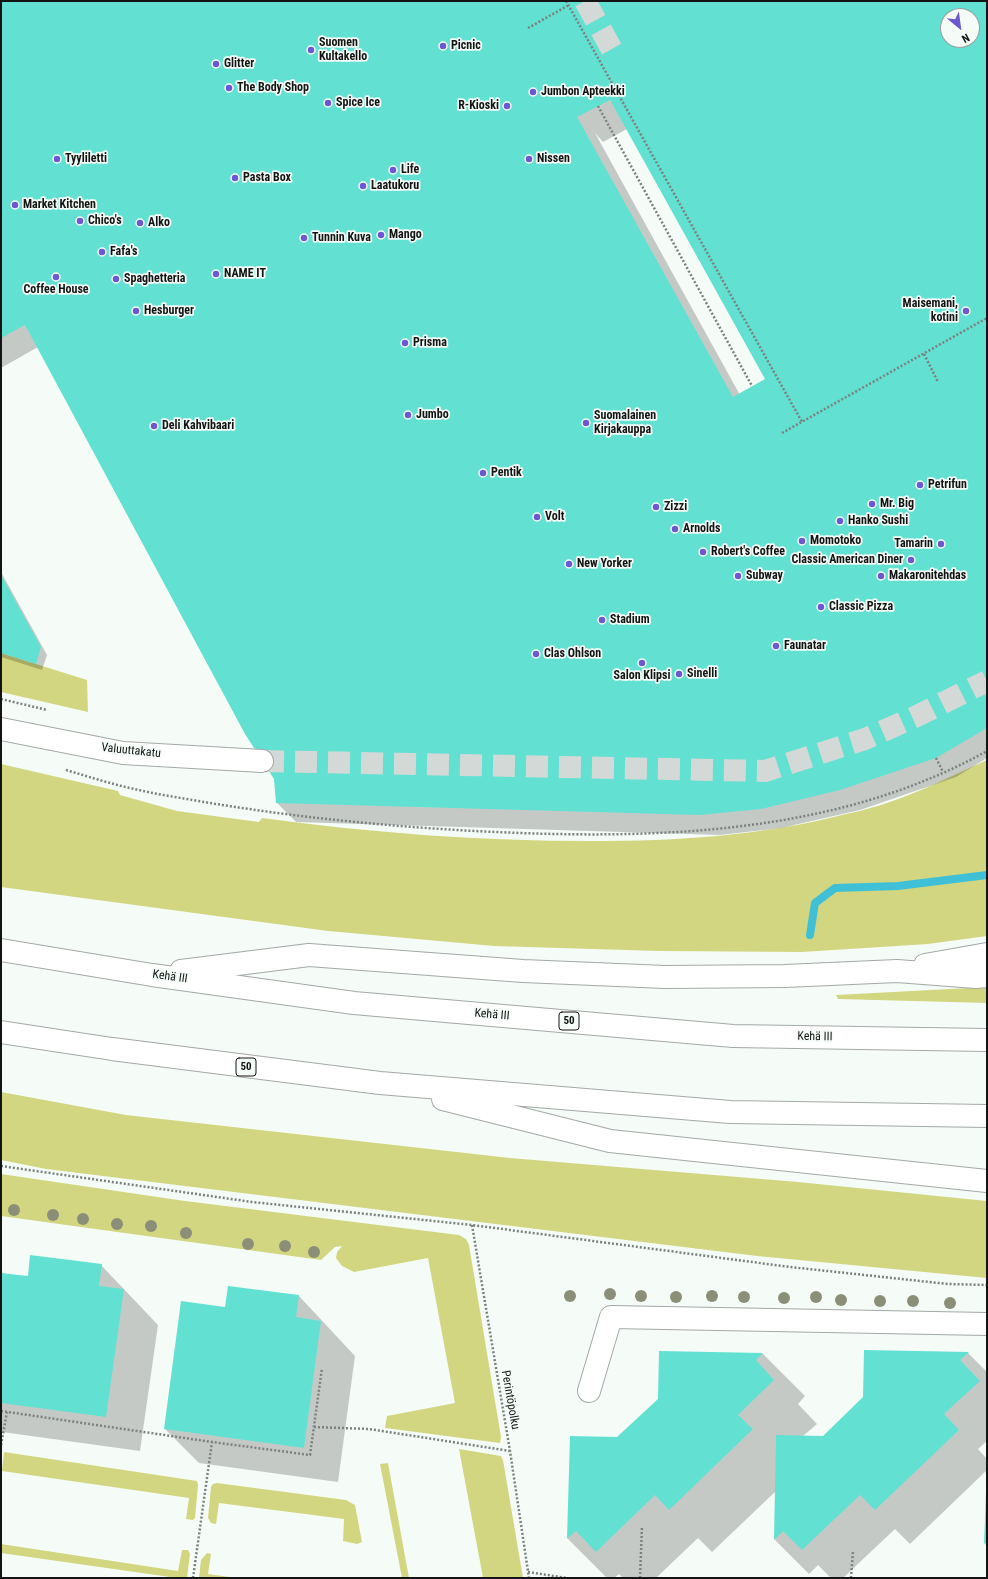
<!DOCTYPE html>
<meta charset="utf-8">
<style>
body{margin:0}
#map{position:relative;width:988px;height:1579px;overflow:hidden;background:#f5fcf8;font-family:"Roboto Condensed",sans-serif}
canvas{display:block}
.frame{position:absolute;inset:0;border:2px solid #121413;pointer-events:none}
.north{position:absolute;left:940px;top:8px;width:40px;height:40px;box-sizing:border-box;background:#f5fcf8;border:1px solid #9a9f9c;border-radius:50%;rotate:151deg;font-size:11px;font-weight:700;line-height:16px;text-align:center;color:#121413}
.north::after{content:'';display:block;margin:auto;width:14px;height:18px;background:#6e58d2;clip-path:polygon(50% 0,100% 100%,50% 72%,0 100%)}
</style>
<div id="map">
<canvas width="988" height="1579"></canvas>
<div class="frame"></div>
<div class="north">N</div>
</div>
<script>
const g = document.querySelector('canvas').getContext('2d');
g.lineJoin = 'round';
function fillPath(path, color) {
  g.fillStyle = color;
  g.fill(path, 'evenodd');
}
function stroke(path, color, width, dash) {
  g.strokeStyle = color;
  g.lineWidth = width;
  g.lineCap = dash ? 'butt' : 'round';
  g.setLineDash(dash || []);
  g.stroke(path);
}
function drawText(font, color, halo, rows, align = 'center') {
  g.font = font + ' "Roboto Condensed",sans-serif';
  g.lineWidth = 3.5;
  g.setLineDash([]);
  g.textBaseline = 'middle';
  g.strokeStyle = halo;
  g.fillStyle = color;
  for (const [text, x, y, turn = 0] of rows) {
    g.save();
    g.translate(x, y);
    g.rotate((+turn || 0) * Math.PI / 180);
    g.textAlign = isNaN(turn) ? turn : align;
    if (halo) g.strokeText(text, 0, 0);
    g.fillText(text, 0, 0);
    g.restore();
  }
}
const green = new Path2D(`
 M1 653 87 680 88 712 1 692Z
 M987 760V936L928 944 802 952 658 951 494 946 328 931 1 887V764L118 791 120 795 177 811 259 822 262 818C372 833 481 841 592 841 676 841 759 836 842 815 855 812 868 809 881 805 918 793 952 776 987 760Z
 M987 987V1003L838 999 836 995Z
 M1 1092 126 1115 510 1158 798 1182 987 1201V1278L757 1256 46 1169 1 1160Z
 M1 1174 185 1201 459 1235 466 1239 469 1245 501 1437 500 1443 385 1428 387 1416 455 1403 428 1258 354 1272 342 1266 336 1258 337 1252 342 1246 335 1247 321 1260 1 1216Z
 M459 1449 501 1456 503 1460 523 1578H483Z
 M4 1452 197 1481 198 1485 195 1518 193 1520 186 1519 189 1498 2 1471Z
 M388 1463 409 1578H402L380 1464Z
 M217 1483 346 1500 355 1505 362 1542 357 1544 343 1541 344 1519 219 1503 216 1524 211 1523 208 1518 211 1487 213 1484Z
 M1 1544 178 1571 182 1550H188L190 1554 187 1578H177L1 1553Z
 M207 1553 211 1554 208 1574 237 1578H199L201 1560Z`);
const shadow = new Path2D(`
 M1 1H987V758L956 777 860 810 781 828 720 835 296 822 277 803 275 779 38 347 1 368ZM948 16H972V40H948ZM627 129 766 380 740 395 595 133 603 142Z
 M1 572 47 655 42 670 1 657Z
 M101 1265 158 1325 140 1451 2 1432 1 1274 28 1277Z
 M229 1287 299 1296 355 1356 338 1482 199 1463 165 1429 226 1309Z
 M865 1351 968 1353 987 1372V1441L978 1449 987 1459V1470L910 1544 895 1529 843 1578H831L818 1565 809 1574 775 1540 776 1491 712 1552 698 1538 656 1578H623L619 1574 614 1578H607L568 1539 571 1437 617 1438 659 1399 660 1352 763 1354 805 1396 798 1404 817 1424 803 1436 824 1437 864 1398Z
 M987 1481V1546L985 1544Z`);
const stream = new Path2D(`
 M810 935 815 903 835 888 898 886 987 875`);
const building = new Path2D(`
 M1 1H987V728L936 758 840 790 761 809 700 815 276 803 274 779 245 734 25 325 1 338ZM948 16H972V40H948ZM610 100 765 379 733 397 577 117Z
 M1 575 41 647 36 664 1 653Z
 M30 1255 102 1264 99 1286 124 1289 106 1417 1 1403V1273L28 1276Z
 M228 1286 299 1295 296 1317 321 1321 304 1448 164 1429 181 1301 225 1307Z
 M864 1350 969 1352 960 1360 980 1381 944 1414 959 1430 875 1510 860 1495 802 1550 783 1531 774 1540 776 1435 823 1436 863 1397Z
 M659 1351 763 1353 756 1360 774 1380 738 1415 753 1429 669 1510 655 1495 596 1552 576 1531 567 1539 570 1436 617 1437 658 1399Z
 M986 1492 987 1541 984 1544Z`);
const minorTunnel = new Path2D(`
 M585 1 615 55
 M262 761 765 771 865 739 917 716 987 681`);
const path = new Path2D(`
 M566 1 802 422
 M528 28 569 5
 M598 106 752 386
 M924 354 938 382
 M782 433 987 318
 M1 699 47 710
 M936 758 943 772
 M66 770C90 777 114 785 139 790 160 795 182 798 204 802 288 816 373 825 457 830 635 840 827 840 987 751
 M1 1166 252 1202 472 1225 790 1267 948 1284 987 1285
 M472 1225 510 1451 529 1578
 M1 1411 212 1442 310 1455 322 1368
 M314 1427 369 1429 510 1451
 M1 1445 7 1412
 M528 1572 567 1578
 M193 1578 212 1442
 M640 1578 642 1526
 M851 1578 853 1551`);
const minor = new Path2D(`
 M1 729 123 753 262 761
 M589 1391 611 1317 987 1324`);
const highway = new Path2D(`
 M1 950 152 975 354 1003 733 1036 987 1040
 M925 965 987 954
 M181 971 309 955 523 971 665 977 785 976 897 971 976 977 987 976
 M1 1032 112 1049 380 1083 730 1112 987 1116
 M443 1099 610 1141 987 1181`);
const trees = [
 [14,1210],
 [53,1215],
 [83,1219],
 [117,1224],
 [151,1226],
 [186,1233],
 [248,1244],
 [285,1246],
 [314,1252],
 [610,1294],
 [570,1296],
 [641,1296],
 [712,1296],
 [676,1297],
 [744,1297],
 [816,1297],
 [784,1298],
 [841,1300],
 [880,1301],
 [913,1301],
 [950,1303]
];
const markers = [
 [443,46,4,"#6e58d2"],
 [311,50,4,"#6e58d2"],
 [216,64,4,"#6e58d2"],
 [229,88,4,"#6e58d2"],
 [533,92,4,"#6e58d2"],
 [328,103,4,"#6e58d2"],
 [507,106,4,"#6e58d2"],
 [57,159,4,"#6e58d2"],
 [529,159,4,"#6e58d2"],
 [393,170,4,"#6e58d2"],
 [235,178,4,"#6e58d2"],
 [363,186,4,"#6e58d2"],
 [15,205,4,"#6e58d2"],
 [80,221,4,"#6e58d2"],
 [140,223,4,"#6e58d2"],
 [381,235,4,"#6e58d2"],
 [304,238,4,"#6e58d2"],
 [102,252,4,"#6e58d2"],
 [216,274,4,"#6e58d2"],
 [56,277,4,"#6e58d2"],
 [116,279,4,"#6e58d2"],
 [136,311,4,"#6e58d2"],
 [966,311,4,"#6e58d2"],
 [405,343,4,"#6e58d2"],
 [408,415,4,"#6e58d2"],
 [586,423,4,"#6e58d2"],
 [154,426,4,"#6e58d2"],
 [483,473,4,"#6e58d2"],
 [920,485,4,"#6e58d2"],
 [872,504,4,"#6e58d2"],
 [656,507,4,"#6e58d2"],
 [537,517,4,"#6e58d2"],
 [840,521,4,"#6e58d2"],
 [675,529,4,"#6e58d2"],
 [802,541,4,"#6e58d2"],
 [941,544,4,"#6e58d2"],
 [703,552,4,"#6e58d2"],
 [911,560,4,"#6e58d2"],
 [569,564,4,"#6e58d2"],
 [738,576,4,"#6e58d2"],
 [881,576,4,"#6e58d2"],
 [821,607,4,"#6e58d2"],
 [602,620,4,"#6e58d2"],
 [776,646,4,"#6e58d2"],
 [536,654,4,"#6e58d2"],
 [642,663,4,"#6e58d2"],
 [679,674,4,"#6e58d2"]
];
const shields = [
 [569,1021,20],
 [246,1067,20]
];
const shieldNames = [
 ["50",569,1021],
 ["50",246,1067]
];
const poiNames = [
 ["Suomen",319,43],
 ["Kultakello",319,57],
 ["Picnic",451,46],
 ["Glitter",224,64],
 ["The Body Shop",237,88],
 ["Jumbon Apteekki",541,92],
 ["Spice Ice",336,103],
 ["R-Kioski",499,106,"right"],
 ["Tyyliletti",65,159],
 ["Nissen",537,159],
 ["Life",401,170],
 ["Pasta Box",243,178],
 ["Laatukoru",371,186],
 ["Market Kitchen",23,205],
 ["Chico's",88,221],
 ["Alko",148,223],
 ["Mango",389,235],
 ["Tunnin Kuva",312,238],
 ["Fafa's",110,252],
 ["NAME IT",224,274],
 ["Spaghetteria",124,279],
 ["Coffee House",56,290,"center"],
 ["Maisemani,",958,304,"right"],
 ["kotini",958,318,"right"],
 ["Hesburger",144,311],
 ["Prisma",413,343],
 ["Jumbo",416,415],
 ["Suomalainen",594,416],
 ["Kirjakauppa",594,430],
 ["Deli Kahvibaari",162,426],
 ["Pentik",491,473],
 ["Petrifun",928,485],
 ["Mr. Big",880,504],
 ["Zizzi",664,507],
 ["Volt",545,517],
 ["Hanko Sushi",848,521],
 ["Arnolds",683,529],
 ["Momotoko",810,541],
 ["Tamarin",933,544,"right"],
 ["Robert's Coffee",711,552],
 ["Classic American Diner",903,560,"right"],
 ["New Yorker",577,564],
 ["Subway",746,576],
 ["Makaronitehdas",889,576],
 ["Classic Pizza",829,607],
 ["Stadium",610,620],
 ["Faunatar",784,646],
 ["Clas Ohlson",544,654],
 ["Sinelli",687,674],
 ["Salon Klipsi",642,676,"center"]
];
const streetNames = [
 ["Valuuttakatu",131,751,6],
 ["Kehä III",170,977,8],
 ["Kehä III",492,1015,5],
 ["Kehä III",815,1037,1],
 ["Perintöpolku",510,1400,80]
];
fillPath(green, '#d3d680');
fillPath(shadow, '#0003');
stroke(stream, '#40c0d6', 8);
fillPath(building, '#62e0d2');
stroke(minorTunnel, '#d3d9d6', 22, [22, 11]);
stroke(minor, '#a3a9a5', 24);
stroke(highway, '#a3a9a5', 24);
stroke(path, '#7c807e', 2.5, [2, 2]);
stroke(minor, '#fff', 22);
stroke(highway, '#fff', 22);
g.fillStyle = '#8b8f78';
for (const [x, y] of trees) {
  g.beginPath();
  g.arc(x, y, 6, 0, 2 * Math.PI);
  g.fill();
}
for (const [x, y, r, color] of markers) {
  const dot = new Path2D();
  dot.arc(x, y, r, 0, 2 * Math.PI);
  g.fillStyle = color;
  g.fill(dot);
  stroke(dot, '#f5fcf8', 1.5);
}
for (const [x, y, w] of shields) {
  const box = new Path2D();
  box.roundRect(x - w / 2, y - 9, w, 18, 3);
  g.fillStyle = '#f5fcf8';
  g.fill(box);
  stroke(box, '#121413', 1);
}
drawText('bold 11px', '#121413', null, shieldNames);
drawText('bold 12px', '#121413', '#f5fcf8', poiNames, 'left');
drawText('12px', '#121413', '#f5fcf8', streetNames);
</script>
